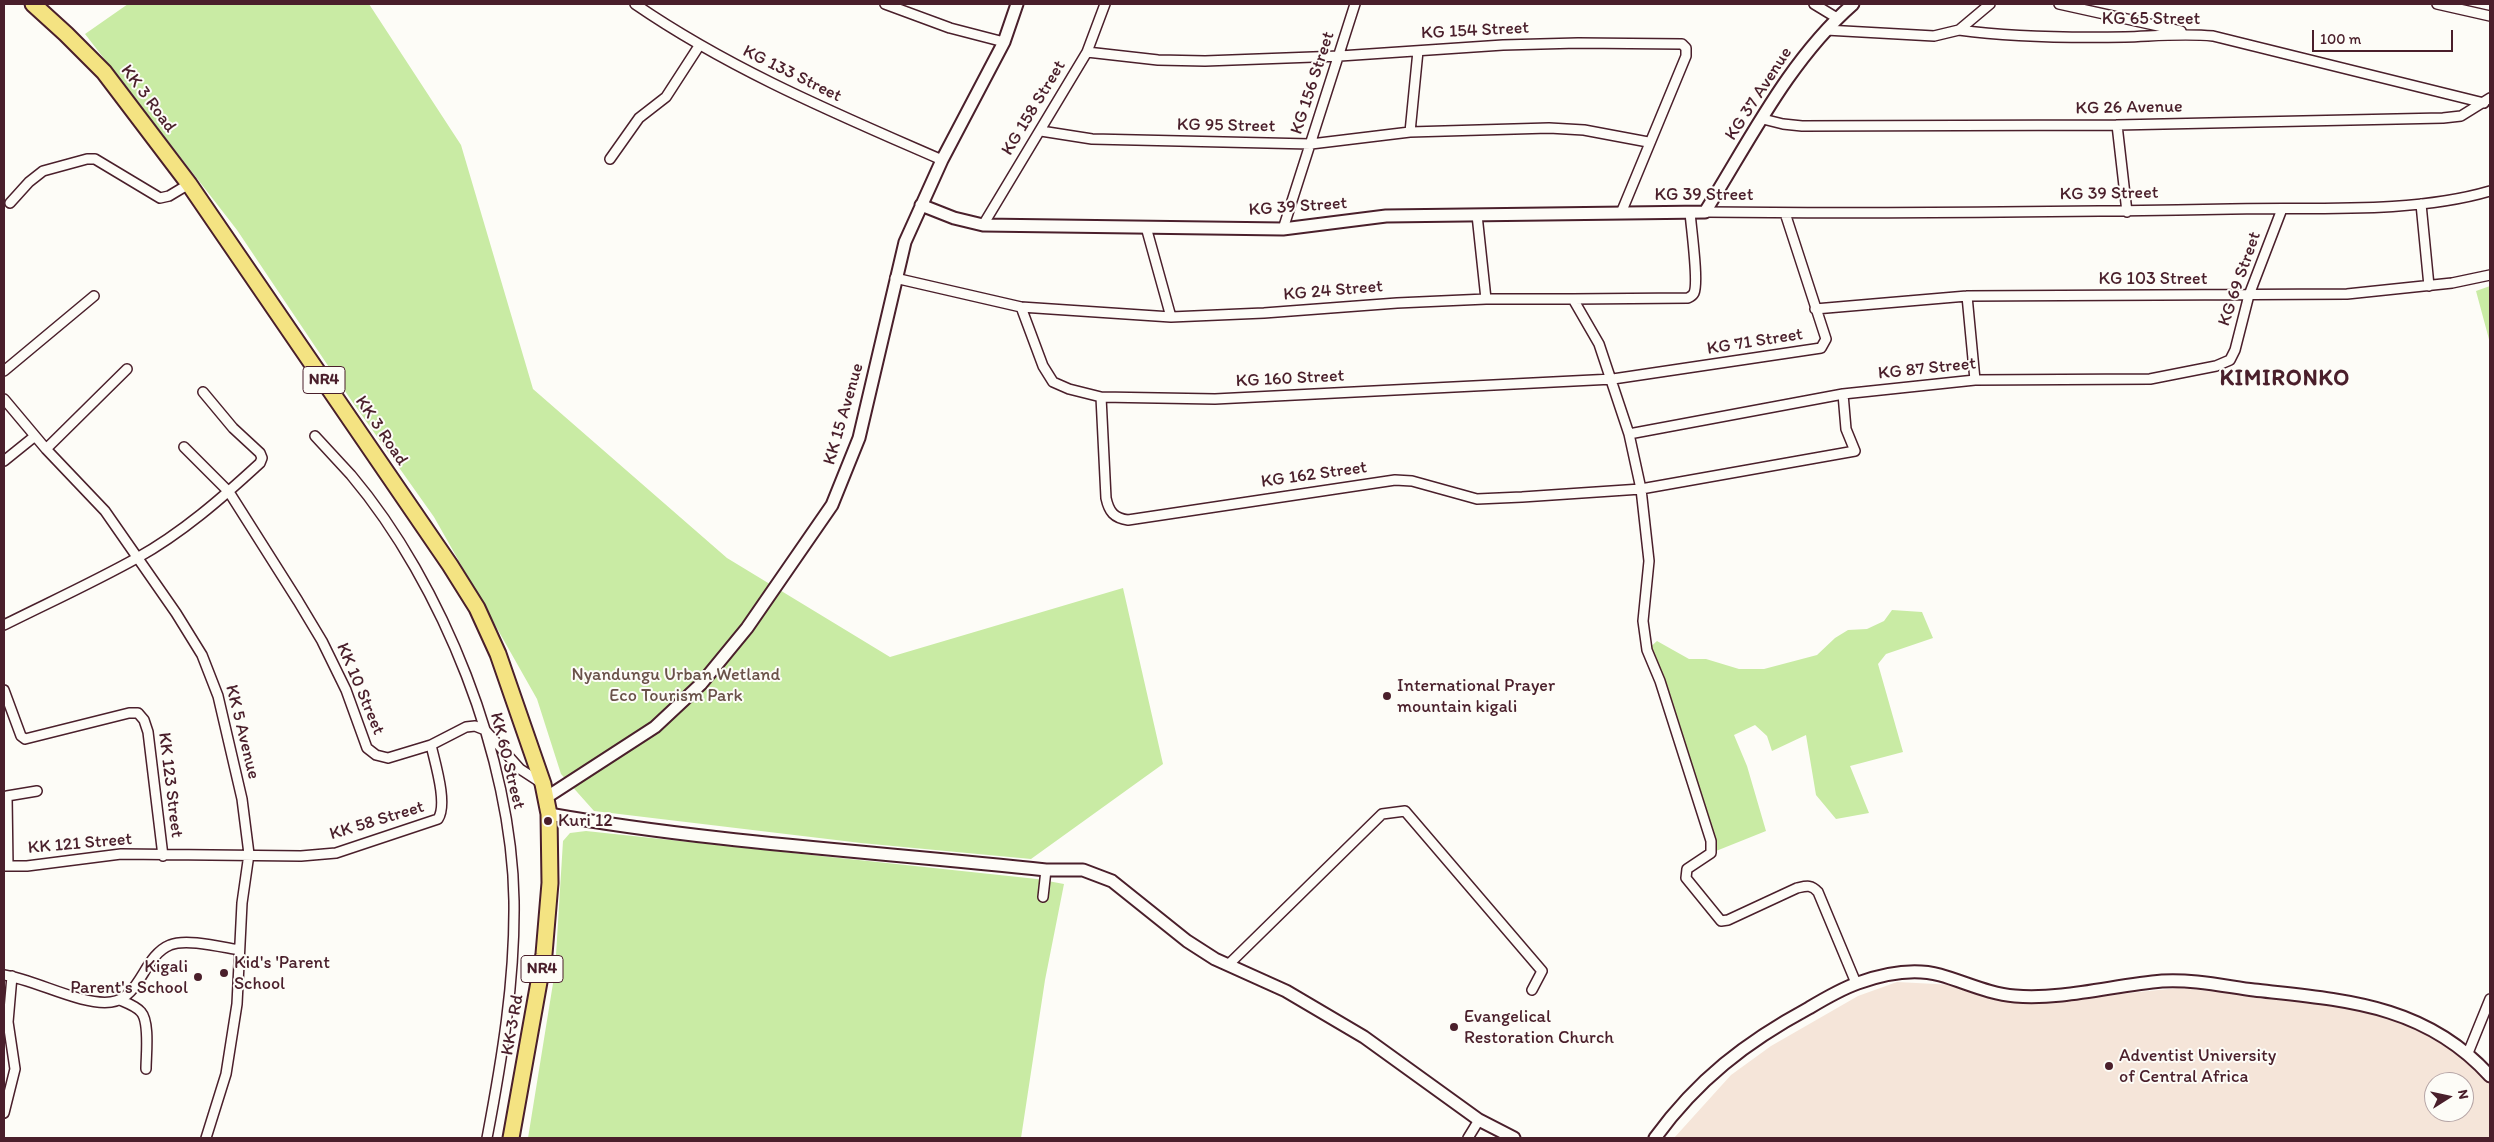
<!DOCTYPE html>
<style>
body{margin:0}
#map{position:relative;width:2494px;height:1142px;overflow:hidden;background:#fdfcf7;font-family:Itim,sans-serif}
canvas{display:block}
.frame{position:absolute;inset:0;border:5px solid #4a1f2b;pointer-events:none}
.north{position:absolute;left:2424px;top:1072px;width:50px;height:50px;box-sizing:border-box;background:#fdfcf7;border:1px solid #b5a4a5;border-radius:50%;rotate:80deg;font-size:14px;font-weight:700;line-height:20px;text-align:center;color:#4a1f2b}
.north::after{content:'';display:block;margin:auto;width:18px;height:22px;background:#4a1f2b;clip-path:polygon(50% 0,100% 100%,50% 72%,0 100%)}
.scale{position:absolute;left:2312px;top:30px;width:141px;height:22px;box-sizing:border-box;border:2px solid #4a1f2b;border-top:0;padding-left:6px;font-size:15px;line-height:18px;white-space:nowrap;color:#4a1f2b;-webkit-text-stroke:4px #fdfcf7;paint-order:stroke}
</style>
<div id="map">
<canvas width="2494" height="1142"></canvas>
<div class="frame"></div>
<div class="north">N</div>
<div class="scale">100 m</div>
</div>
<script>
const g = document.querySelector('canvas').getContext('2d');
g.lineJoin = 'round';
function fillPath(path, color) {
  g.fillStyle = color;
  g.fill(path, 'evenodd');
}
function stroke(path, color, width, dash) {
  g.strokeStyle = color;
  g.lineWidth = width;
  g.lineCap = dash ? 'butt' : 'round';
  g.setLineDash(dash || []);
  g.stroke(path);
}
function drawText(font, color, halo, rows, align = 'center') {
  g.font = font + ' Itim,sans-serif';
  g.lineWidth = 4;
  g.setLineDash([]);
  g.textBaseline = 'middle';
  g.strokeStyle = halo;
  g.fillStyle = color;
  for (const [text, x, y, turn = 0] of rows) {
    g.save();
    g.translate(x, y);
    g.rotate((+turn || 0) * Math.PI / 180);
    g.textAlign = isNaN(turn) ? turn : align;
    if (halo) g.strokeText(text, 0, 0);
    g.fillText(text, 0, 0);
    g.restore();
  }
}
const built = new Path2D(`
 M1897 982 1955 985 2006 1001 2042 1002 2178 988 2338 1003 2419 1023 2467 1057 2490 1082V1138H1674L1731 1075 1771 1046 1858 996ZM2434 1082H2464V1112H2434Z`);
const green = new Path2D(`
 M128 4H369L461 145 533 389 727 558 890 657 1123 588 1163 764 1031 859 861 843 594 811 561 774 537 699 434 517 349 397 237 230 85 34Z
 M2490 286V343L2476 291Z
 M1892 610 1922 612 1933 638 1886 654 1878 664 1903 752 1850 766 1869 813 1836 819 1816 795 1806 735 1772 751 1767 736 1755 725 1734 735 1747 766 1766 831 1711 853 1647 650 1657 641 1689 659H1706L1739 669H1764L1817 655 1835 638 1848 630 1867 629 1884 621Z
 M586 831 1037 879 1064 884 1045 980 1021 1138H528L555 971 563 841 570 833Z`);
const minor = new Path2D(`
 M635 4C731 70 837 114 942 160
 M885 4 950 28 1004 42
 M1814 4 1837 18
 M2059 4 2181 31
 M2437 4 2490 16
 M1826 30 1934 36 1959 30 1990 4
 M1959 30C2011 37 2072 38 2125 37 2155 36 2184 33 2213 36L2484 103
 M1087 52 1158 60 1205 61 1340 56 1503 45 1578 43 1682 44 1686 48V56L1621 213
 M1763 119 1783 124 1802 126 2117 125 2443 118 2461 116 2490 98
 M2117 125 2127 212
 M1041 131 1092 139 1311 144 1410 132 1549 128 1584 130 1648 142
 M1410 132 1418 51
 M610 159 639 118 666 97 699 46
 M10 203 29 182 43 171 87 159H95L160 198 169 196 189 184
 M2421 204 2429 286
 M1705 212C1880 214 2056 212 2231 209 2312 207 2412 214 2490 191
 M1477 215 1486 299
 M983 225 1087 52 1105 4
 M1146 227 1171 317
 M1283 229 1355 4
 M895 278 1021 307 1171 317 1264 313 1397 303 1486 299H1573L1599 344 1629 434 1641 489 1649 561 1643 621 1647 650 1660 681 1711 841V853L1687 869 1686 878 1721 921 1728 920 1797 888C1806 886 1811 884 1818 892L1856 983
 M1967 296 1975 380
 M1573 299 1688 298C1690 297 1693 295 1694 293 1699 282 1691 227 1690 212
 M1021 307 1043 366 1053 382 1069 389 1101 397 1215 399 1613 379 1821 348 1826 339 1785 213
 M1815 309 1967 296 2347 294 2452 283 2490 275
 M4 371 94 296
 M1101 397 1106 498C1109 512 1114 518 1128 520L1395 480 1412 481 1477 499 1522 497 1641 489 1855 451 1846 429 1843 394
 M4 399 46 449 105 511 176 613 202 655 218 696 242 799 249 854 242 903 237 1004 226 1074 206 1138
 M1629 434 1843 394 1975 380 2150 379 2216 366 2230 360 2235 350 2249 295 2282 209
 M315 436C327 449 339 462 351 475 443 584 512 758 514 901 515 981 502 1059 487 1138
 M184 447 229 492 298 601 322 641 346 690 367 748 376 755 388 758 431 745 466 727 475 726 485 730 520 769 543 784
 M46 449 127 369
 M4 461 35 436
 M4 625C48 603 94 582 137 558 182 533 222 498 260 463L262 458 260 453 233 428 203 392
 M4 690 21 736 25 739 129 713H138L144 720 148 732 163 856
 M4 866H27L121 854 301 856 336 853 438 819C448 804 435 763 431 745
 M8 866 7 796 37 791
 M1043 897 1046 870
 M1228 965 1382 814 1405 811 1542 971 1532 990
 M4 975C36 980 82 1006 111 1002 141 998 143 956 170 945 186 938 221 947 239 950
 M120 1000C127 1003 136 1006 141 1012 150 1022 146 1055 146 1069
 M2468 1053 2490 999
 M4 1113 15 1069 8 1022 12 976
 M1468 1138 1479 1120`);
const tertiary = new Path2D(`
 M921 205 954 218 983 225 1283 229 1386 216 1705 212C1750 140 1789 60 1853 4
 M547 797 655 727 701 684 747 628 832 505 859 438 905 242 942 160 1004 42 1017 4
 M549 814C713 843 880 852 1046 870H1083L1112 881 1187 941 1215 959 1286 991 1364 1037 1479 1120 1514 1138
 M1655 1138C1697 1080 1746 1042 1809 1008 1824 999 1841 989 1858 983 1883 974 1914 968 1940 975 1965 982 1989 994 2015 996 2062 1000 2115 985 2162 981 2192 979 2224 986 2254 990 2344 1000 2425 1004 2490 1076`);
const trunk = new Path2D(`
 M33 4 66 34 104 72 189 184 450 565 477 608 498 654 543 784 549 814 550 883 544 954 511 1138`);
const markers = [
 [1387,696,5,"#4a1f2b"],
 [548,821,5,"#4a1f2b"],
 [224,973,5,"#4a1f2b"],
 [198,977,5,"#4a1f2b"],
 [1454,1027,5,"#4a1f2b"],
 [2109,1066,5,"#4a1f2b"]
];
const shields = [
 [324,380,42],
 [542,969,42]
];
const shieldNames = [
 ["NR4",324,380],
 ["NR4",542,969]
];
const streetNames = [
 ["KG 65 Street",2151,19],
 ["KG 154 Street",1475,31,-3],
 ["KG 133 Street",792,74,26],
 ["KG 156 Street",1313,83,-72],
 ["KG 37 Avenue",1759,94,-57],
 ["KK 3 Road",148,99,53],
 ["KG 158 Street",1034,108,-59],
 ["KG 26 Avenue",2129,108,-1],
 ["KG 95 Street",1226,126,1],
 ["KG 39 Street",2109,194,-1],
 ["KG 39 Street",1704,195],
 ["KG 39 Street",1298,207,-4],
 ["KG 103 Street",2153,279],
 ["KG 69 Street",2240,279,-71],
 ["KG 24 Street",1333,291,-5],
 ["KG 71 Street",1755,342,-9],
 ["KG 87 Street",1927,369,-6],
 ["KG 160 Street",1290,379,-3],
 ["KK 15 Avenue",844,414,-74],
 ["KK 3 Road",381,431,56],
 ["KG 162 Street",1314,475,-8],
 ["KK 10 Street",360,689,67],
 ["KK 5 Avenue",242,732,76],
 ["KK 60 Street",507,761,76],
 ["KK 123 Street",170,785,83],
 ["KK 58 Street",377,821,-17],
 ["KK 121 Street",80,844,-5],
 ["KK 3 Rd",513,1025,-80]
];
const parkNames = [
 ["Nyandungu Urban Wetland",676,675],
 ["Eco Tourism Park",676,696]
];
const poiNames = [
 ["International Prayer",1397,686],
 ["mountain kigali",1397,707],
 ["Kuri 12",558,821],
 ["Kid's 'Parent",234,963],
 ["School",234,984],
 ["Kigali",188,967,"right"],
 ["Parent's School",188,988,"right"],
 ["Evangelical",1464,1017],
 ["Restoration Church",1464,1038],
 ["Adventist University",2119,1056],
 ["of Central Africa",2119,1077]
];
const districtNames = [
 ["KIMIRONKO",2285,379]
];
fillPath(built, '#f5e5d9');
fillPath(green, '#c9eba4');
stroke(minor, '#4a1f2b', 12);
stroke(tertiary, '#4a1f2b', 15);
stroke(trunk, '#4a1f2b', 19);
stroke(minor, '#fdfcf7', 9);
stroke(tertiary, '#fdfcf7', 11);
stroke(trunk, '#f4e382', 15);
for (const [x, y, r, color] of markers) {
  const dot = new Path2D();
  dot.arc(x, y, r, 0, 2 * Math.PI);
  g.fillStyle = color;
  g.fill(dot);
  stroke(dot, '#fdfcf7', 2);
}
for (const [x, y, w] of shields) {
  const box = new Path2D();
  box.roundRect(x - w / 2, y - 13.5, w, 27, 4);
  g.fillStyle = '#fdfcf7';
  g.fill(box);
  stroke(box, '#4a1f2b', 1);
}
drawText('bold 16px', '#4a1f2b', null, shieldNames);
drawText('18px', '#4a1f2b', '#fdfcf7', streetNames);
drawText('18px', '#6a5249', '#fdfcf7', parkNames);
drawText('18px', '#4a1f2b', '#fdfcf7', poiNames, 'left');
g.letterSpacing = '1px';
drawText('bold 22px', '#4a1f2b', '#fdfcf7', districtNames);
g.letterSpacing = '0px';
</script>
